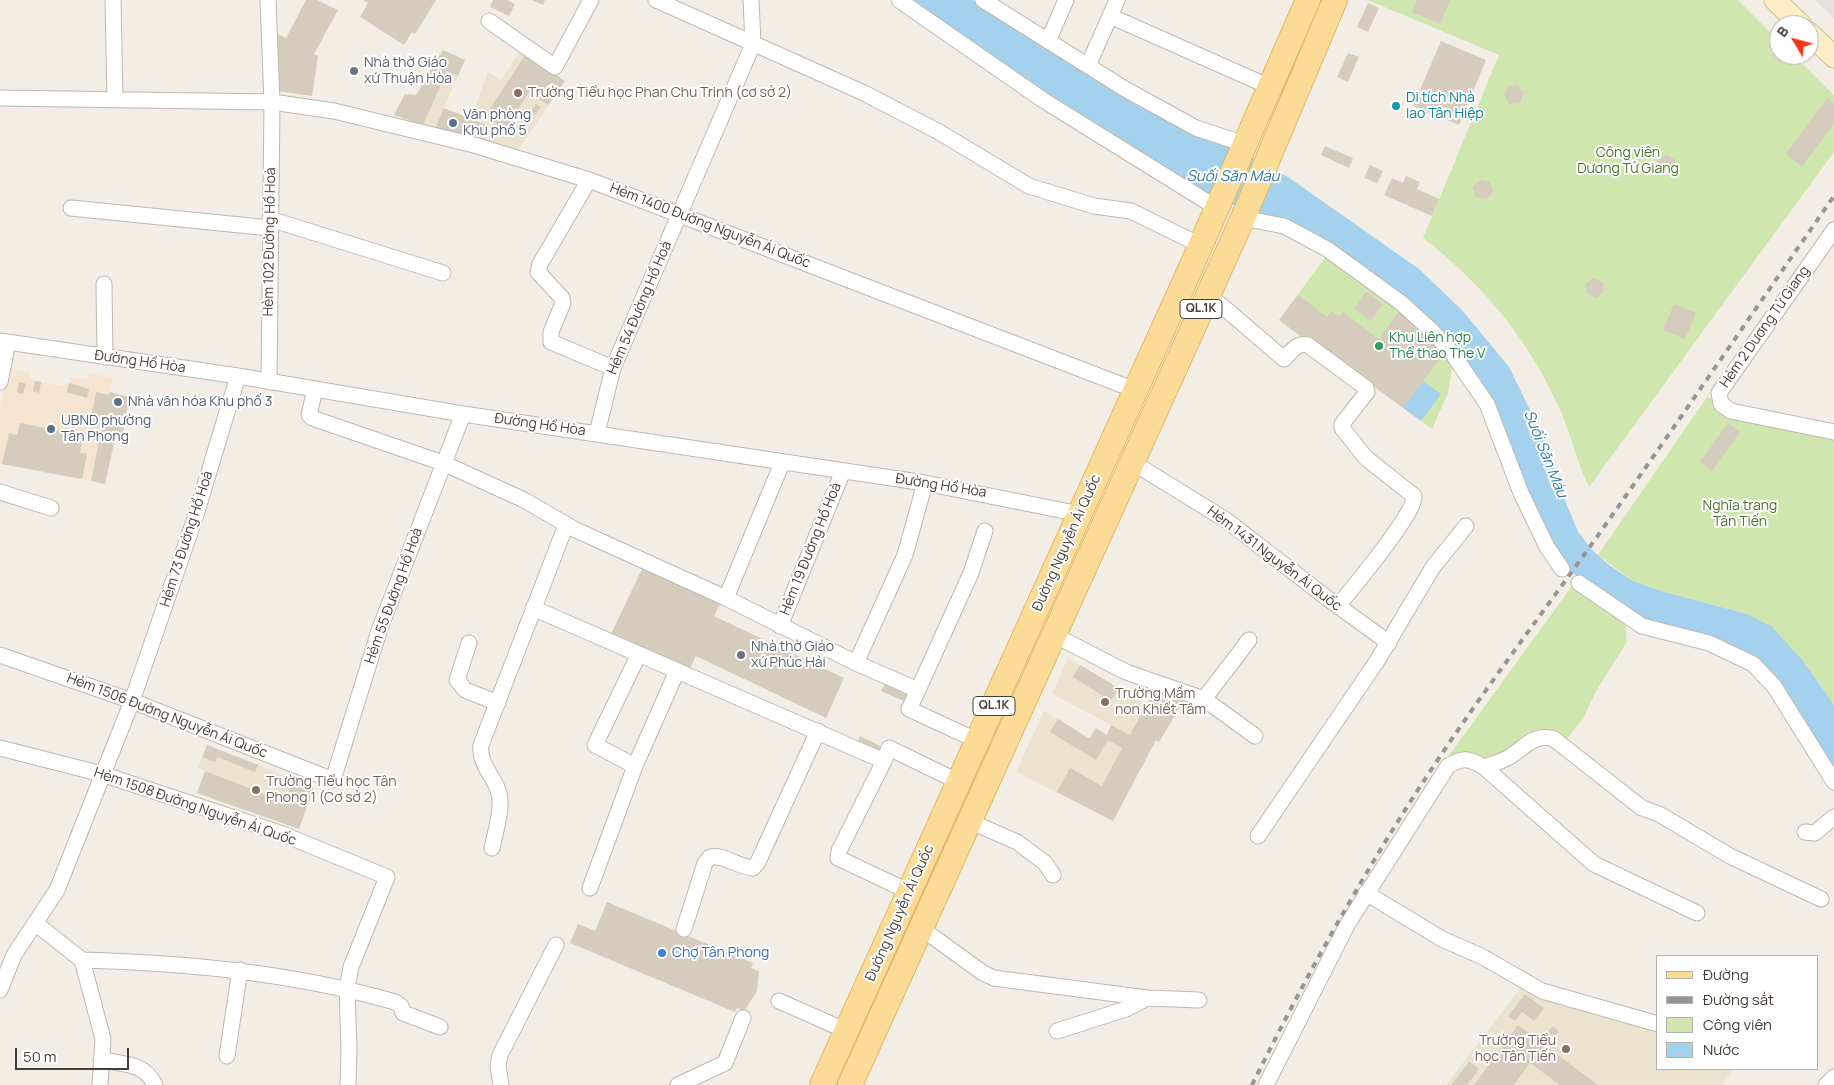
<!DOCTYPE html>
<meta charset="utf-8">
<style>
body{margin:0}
#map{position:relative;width:1834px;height:1085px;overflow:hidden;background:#f2eee5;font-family:Manrope,sans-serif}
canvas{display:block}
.legend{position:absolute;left:1656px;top:955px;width:162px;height:115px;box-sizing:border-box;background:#fff;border:1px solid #b5b2ae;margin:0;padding:6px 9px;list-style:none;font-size:15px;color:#453e35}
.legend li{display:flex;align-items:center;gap:10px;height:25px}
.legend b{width:25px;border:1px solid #b5b2ae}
.north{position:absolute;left:1769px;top:15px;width:50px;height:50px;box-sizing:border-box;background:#fff;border:1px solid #b5b2ae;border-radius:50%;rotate:307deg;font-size:14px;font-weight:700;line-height:20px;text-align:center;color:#453e35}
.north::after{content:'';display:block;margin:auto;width:18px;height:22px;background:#f4351b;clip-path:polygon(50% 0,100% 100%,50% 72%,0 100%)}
.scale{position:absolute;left:15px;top:1048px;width:114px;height:22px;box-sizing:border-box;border:2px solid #453e35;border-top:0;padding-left:6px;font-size:15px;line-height:18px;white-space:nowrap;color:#453e35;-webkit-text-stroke:4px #fff;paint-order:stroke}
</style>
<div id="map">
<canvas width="1834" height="1085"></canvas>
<ul class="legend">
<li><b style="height:6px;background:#fbdb96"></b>Đường</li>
<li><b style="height:6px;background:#959595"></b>Đường sắt</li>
<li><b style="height:14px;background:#cfe6af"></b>Công viên</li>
<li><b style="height:14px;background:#a3d1ee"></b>Nước</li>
</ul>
<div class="north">B</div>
<div class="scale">50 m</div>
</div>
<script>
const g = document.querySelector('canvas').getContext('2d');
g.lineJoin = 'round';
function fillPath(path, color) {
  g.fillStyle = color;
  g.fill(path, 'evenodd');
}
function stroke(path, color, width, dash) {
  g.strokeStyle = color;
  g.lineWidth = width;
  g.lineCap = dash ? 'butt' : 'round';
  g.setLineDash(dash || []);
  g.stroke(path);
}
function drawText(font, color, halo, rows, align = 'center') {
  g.font = font + ' Manrope,sans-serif';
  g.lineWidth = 4;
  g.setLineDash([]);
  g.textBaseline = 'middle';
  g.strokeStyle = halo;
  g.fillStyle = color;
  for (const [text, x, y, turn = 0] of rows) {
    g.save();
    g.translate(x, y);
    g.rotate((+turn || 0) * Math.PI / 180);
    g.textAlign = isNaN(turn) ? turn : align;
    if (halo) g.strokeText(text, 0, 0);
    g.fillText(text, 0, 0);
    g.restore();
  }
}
const commercial = new Path2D(`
 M9 368 30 372 31 378 35 381 61 386 69 383 71 377 87 380 89 373 113 378 101 431 116 434 105 484 0 464V409Z`);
const education = new Path2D(`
 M443 50 465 60 435 128 394 115 405 94 416 95Z
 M521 50 565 81 516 153 464 137 488 72 501 80Z
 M1068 658 1146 704 1155 689 1184 700 1159 742 1156 740 1113 821 1016 772 1044 711 1089 739 1096 728 1107 735 1111 725 1052 694Z
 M207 745 314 787 299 829 197 793 205 771 198 768Z
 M1522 986 1658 1030V1069H1734L1722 1085H1446Z`);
const green = new Path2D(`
 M1368 0H1738L1779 41V55H1793L1834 95V152L1589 487C1577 463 1572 437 1561 412 1530 341 1484 285 1423 238L1499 55Z
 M1327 255 1400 310 1453 364 1448 393 1432 429 1311 340 1303 338 1279 320Z
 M1707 397 1834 438V705L1804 662 1747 614 1661 591 1633 581 1598 555Z
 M1572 586 1625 623 1627 642 1596 691 1583 719 1565 741 1546 729 1485 761C1467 750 1462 751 1445 761Z`);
const parking = new Path2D(`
 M1815 0H1834V18Z`);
const water = new Path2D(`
 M909 0H973L1038 41 1288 177 1419 269 1462 310 1509 367 1549 449 1559 486 1578 532 1592 550 1609 565 1633 581 1661 591 1747 614 1771 626 1804 662 1834 705V772L1778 682 1645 621 1591 587 1574 574 1561 559 1456 350 1287 221 1221 201 1065 107Z
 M1423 381 1441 394 1421 421 1403 408Z`);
const building = new Path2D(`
 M306 0H317L338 10 314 54 318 56 312 96 277 91V34L286 38Z
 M363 0H436L415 34 412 32 404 45 360 17 368 3Z
 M493 0H507L515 4 509 16 490 7Z
 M532 0H545L543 5Z
 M1417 0H1450L1440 24 1412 12Z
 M1368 3 1379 8 1368 32 1357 27Z
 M1441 41 1486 60 1459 125 1413 106Z
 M443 50 465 60 458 76 447 71 423 125 394 115 405 94 416 95Z
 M1348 53 1359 57 1348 82 1337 77Z
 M526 54 565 81 548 105 529 92 505 130 485 116Z
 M1518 85 1524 93 1520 103 1509 104 1504 95 1508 86Z
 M1827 98 1834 104V124L1802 166 1786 154Z
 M536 104 541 107 535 115 530 111Z
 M444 108 486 125 479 141 435 128Z
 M1325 146 1353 158 1349 168 1321 155Z
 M1667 155 1675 160V170L1666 175 1658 169V159Z
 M1370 165 1383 171 1377 183 1364 178Z
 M1406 176 1420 182 1417 189 1439 199 1432 216 1384 195 1392 178 1403 183Z
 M1480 180 1490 182 1493 192 1486 199 1476 197 1473 187Z
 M1593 278 1603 282 1604 291 1596 298 1587 294 1585 284Z
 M1366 292 1383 304 1371 321 1354 309Z
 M1298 295 1327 317 1331 311 1339 317 1343 312 1379 339 1400 310 1444 353 1403 408 1311 340 1303 338 1279 320Z
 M1674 304 1696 313 1685 339 1663 330Z
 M35 381 41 382 39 393 33 391Z
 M19 382 26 384 23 394 17 392Z
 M69 383 89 389 87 398 67 392Z
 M96 392 109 395 110 392 130 397 122 436 116 434 105 484 91 481 102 426 90 423Z
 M20 423 83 435 80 453 87 454 82 479 2 464 9 433 17 435Z
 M1728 423 1740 432 1712 471 1700 462Z
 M643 567 721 603 714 616 844 678 826 718 696 656 689 670 610 636Z
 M1080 665 1119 688 1111 701 1073 677Z
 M886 682 911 693 906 702 881 691Z
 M1155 689 1184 700 1159 742 1156 740 1113 821 1057 792 1070 768 1102 786 1122 748 1108 740 1096 760 1050 732 1058 719 1090 739 1096 728 1107 735 1111 725 1130 735Z
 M860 736 884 748 881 754 857 743Z
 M207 745 258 765 255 772 217 757 215 762 202 757Z
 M205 771 285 802 293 779 314 787 299 829 197 793Z
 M607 902 753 963 751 968 759 971 757 991 744 1011 737 1008 735 1012 570 943 578 924 595 931Z
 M1525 994 1544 1008 1534 1021 1522 1012 1515 1021 1508 1016Z
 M1518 1025 1598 1085H1560L1530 1063 1514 1085H1474Z
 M1553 1026 1559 1031 1554 1038 1547 1032Z
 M1469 1062 1479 1069 1467 1085H1451Z`);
const street = new Path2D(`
 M113 0 115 100
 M268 0 272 102 269 382
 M656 0 864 93 939 132 1029 186 1094 206 1131 211 1200 245
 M899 0 1043 100 1217 208
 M983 0 1125 89 1196 128 1245 144
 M1110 16 1270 87
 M489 21 555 67 591 0
 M1048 41 1066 0
 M1088 66 1117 0
 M0 98 272 102 334 111 474 145 589 180 1135 390
 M589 180 540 264 538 272 562 298 563 303 551 332V342L613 368
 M71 208 270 228
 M1243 218 1284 226 1327 249 1400 302 1431 330 1452 353 1487 404 1521 493 1547 547 1562 569
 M270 219 443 273
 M1834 230 1719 393 1721 404 1731 411 1834 432
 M104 284 105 357
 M1208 294 1284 359C1291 352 1297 342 1308 345L1366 388 1367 392 1342 424V428L1366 458 1414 496C1418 510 1350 591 1338 606
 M0 341 238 376 463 414 925 483 1080 514
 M0 382 8 342
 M315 389 309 415 312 418 443 463 524 500 576 530 726 598 856 663 918 690 971 573 985 531
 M597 433 613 368 753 44 751 0
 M1132 462 1226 520 1327 598 1389 643
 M0 492 51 508
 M1579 583 1642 626 1709 643 1753 664 1774 686 1834 782
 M726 598 782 463
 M533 608 884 761 839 851 838 858 910 892
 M780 626 843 471
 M1054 635 1126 672 1204 699 1255 736
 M469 643 457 680 465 690 498 703
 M0 655 132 701 333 780 380 628 463 414
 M856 663 905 555 925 483
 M918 690 909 709 978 741
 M1204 699 1249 640
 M0 748 102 774 280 833 387 877 351 967 347 988 349 1048 348 1085
 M884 761 889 748 959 782
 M635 766 595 745 639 654
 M1484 767C1493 764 1503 761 1511 756 1526 746 1535 733 1554 739L1642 808 1659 814 1730 856 1821 899
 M969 821 1017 842 1045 863 1053 875
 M1805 832 1815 833 1834 817
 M1258 836 1377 661 1433 567 1466 526
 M492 848C495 833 501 815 500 801 500 780 478 767 481 745L566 525
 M590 888 635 766 677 671
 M1366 893 1442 939 1481 956 1542 991 1658 1024
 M35 923 82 960 103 1039 100 1085
 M921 928 983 973 994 978 1147 998 1199 1000
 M684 929 705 863 710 857C725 854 737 867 753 868L758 862 818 731
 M82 960C188 963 293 973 395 1002L401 1006 403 1013 440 1027
 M0 990 14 955 57 890 132 701 195 518 238 376
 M779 1001 847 1031
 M1057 1031 1126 1009 1147 998
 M227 1056 240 970
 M101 1060C123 1064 145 1063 155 1085
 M501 1085 498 1066 500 1055 556 945
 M678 1085 725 1063 743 1018
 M1266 1085 1347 925 1448 766C1463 757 1469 758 1484 767L1594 864 1697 913
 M1826 1085 1834 1077`);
const secondary = new Path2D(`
 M1775 0 1801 25
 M1809 33 1834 57`);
const primary = new Path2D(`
 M822 1085 1192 265 1308 0
 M850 1085 1243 218 1335 0`);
const rail = new Path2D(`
 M1252 1085C1305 978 1363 873 1429 773 1483 691 1542 614 1599 534 1678 422 1756 308 1834 196`);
const markers = [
 [354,71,5,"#6b7280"],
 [518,93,5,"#8d6e63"],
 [1396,106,5,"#0f9aa8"],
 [453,123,5,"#5c6f8a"],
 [1379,346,5,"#2e9e5b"],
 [118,402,5,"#5c6f8a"],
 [51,429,5,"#5c6f8a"],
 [741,655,5,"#6b7280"],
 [1105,702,5,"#8d6e63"],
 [256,790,5,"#8d6e63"],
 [662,953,5,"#3f7fe0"],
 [1566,1049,5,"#8d6e63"]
];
const shields = [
 [1201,309,42],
 [994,706,42]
];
const shieldNames = [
 ["QL.1K",1201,309],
 ["QL.1K",994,706]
];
const worshipNames = [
 ["Nhà thờ Giáo",364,63],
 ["xứ Thuận Hòa",364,79],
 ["Nhà thờ Giáo",751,647],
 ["xứ Phúc Hải",751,663]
];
const educationNames = [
 ["Trường Tiểu học Phan Chu Trinh (cơ sở 2)",528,93],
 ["Trường Mầm",1115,694],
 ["non Khiết Tâm",1115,710],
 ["Trường Tiểu học Tân",266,782],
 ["Phong 1 (Cơ sở 2)",266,798],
 ["Trường Tiểu",1556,1041,"right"],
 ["học Tân Tiến",1556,1057,"right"]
];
const cultureNames = [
 ["Di tích Nhà",1406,98],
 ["lao Tân Hiệp",1406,114]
];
const serviceNames = [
 ["Văn phòng",463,115],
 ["Khu phố 5",463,131],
 ["Nhà văn hóa Khu phố 3",128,402],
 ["UBND phường",61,421],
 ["Tân Phong",61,437]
];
const parkNames = [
 ["Công viên",1628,153],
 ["Dương Tử Giang",1628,169],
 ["Nghĩa trang",1740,506],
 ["Tân Tiến",1740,522]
];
const streetNames = [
 ["Hẻm 1400 Đường Nguyễn Ái Quốc",710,226,21],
 ["Hẻm 102 Đường Hồ Hoà",270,242,-89],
 ["Hẻm 54 Đường Hồ Hoà",640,308,-67],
 ["Hẻm 2 Dương Tử Giang",1765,327,-55],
 ["Đường Hồ Hòa",140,362,8],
 ["Đường Hồ Hòa",540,425,8],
 ["Đường Hồ Hòa",941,486,9],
 ["Hẻm 73 Đường Hồ Hoà",187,539,-72],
 ["Đường Nguyễn Ái Quốc",1067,543,-66],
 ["Hẻm 19 Đường Hồ Hoà",811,549,-68],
 ["Hẻm 1431 Nguyễn Ái Quốc",1274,559,37],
 ["Hẻm 55 Đường Hồ Hoà",394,596,-70],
 ["Hẻm 1506 Đường Nguyễn Ái Quốc",167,716,21],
 ["Hẻm 1508 Đường Nguyễn Ái Quốc",195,807,19],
 ["Đường Nguyễn Ái Quốc",900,913,-66]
];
const leisureNames = [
 ["Khu Liên hợp",1389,338],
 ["Thể thao The V",1389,354]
];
const shopNames = [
 ["Chợ Tân Phong",672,953]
];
const waterNames = [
 ["Suối Săn Máu",1233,177],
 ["Suối Săn Máu",1545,454,68]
];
fillPath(commercial, '#f4e4d1');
fillPath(education, '#ebe3d0');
fillPath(green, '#cfe6af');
fillPath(parking, '#e3e1de');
fillPath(water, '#a3d1ee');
fillPath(building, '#d6ccbe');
stroke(street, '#c0b8ab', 17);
stroke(secondary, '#d1c097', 23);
stroke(primary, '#e0b866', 26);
stroke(street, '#fff', 15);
stroke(secondary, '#fdeec5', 21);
stroke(primary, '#fbdb96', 24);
stroke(rail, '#959595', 4, [6, 6]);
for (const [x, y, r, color] of markers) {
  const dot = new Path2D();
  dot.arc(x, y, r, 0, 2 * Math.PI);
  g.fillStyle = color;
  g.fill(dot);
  stroke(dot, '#fff', 2);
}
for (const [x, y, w] of shields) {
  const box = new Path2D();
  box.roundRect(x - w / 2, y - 9.5, w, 19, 4);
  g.fillStyle = '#fff';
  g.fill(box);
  stroke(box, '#453e35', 1);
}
drawText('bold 12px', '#453e35', null, shieldNames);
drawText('14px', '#5b616d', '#fff', worshipNames, 'left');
drawText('14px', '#785e54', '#fff', educationNames, 'left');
drawText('14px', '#0d838f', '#fff', cultureNames, 'left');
drawText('14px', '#4e5e75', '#fff', serviceNames, 'left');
drawText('14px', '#48742a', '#fff', parkNames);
drawText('14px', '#453e35', '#fff', streetNames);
drawText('14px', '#27864d', '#fff', leisureNames, 'left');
drawText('14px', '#366cbe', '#fff', shopNames, 'left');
drawText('italic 15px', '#3078a5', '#fff', waterNames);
</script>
